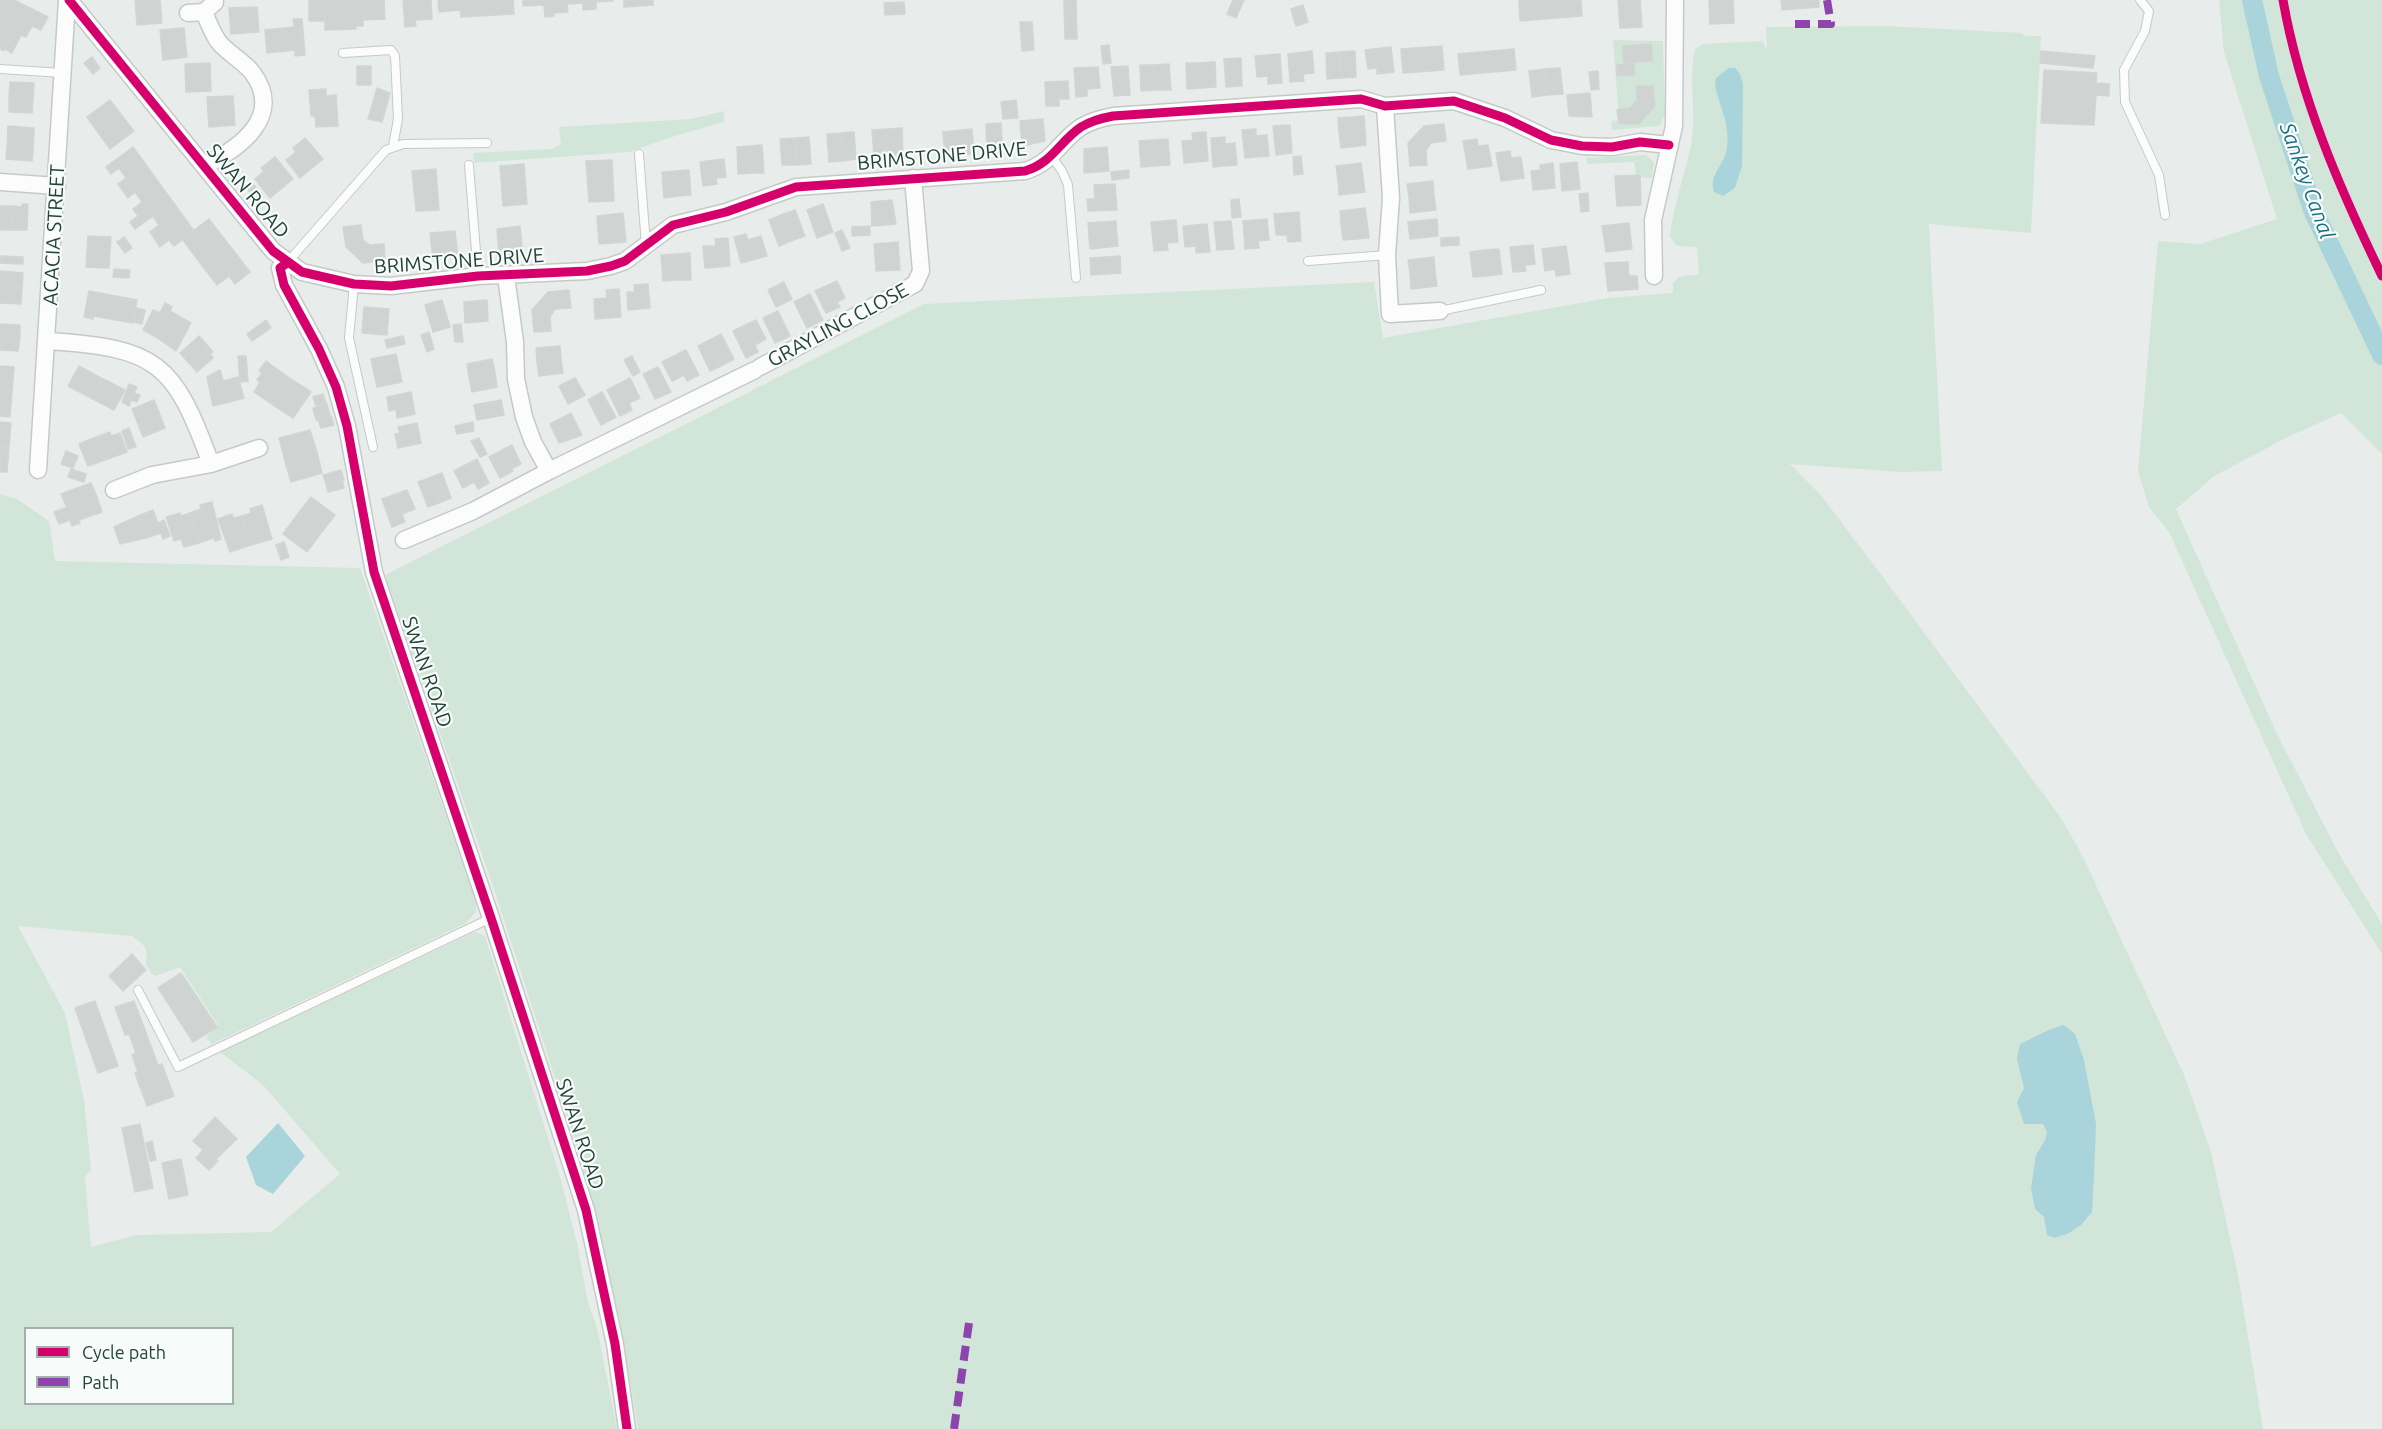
<!DOCTYPE html>
<style>
body{margin:0}
#map{position:relative;width:2382px;height:1429px;overflow:hidden;background:#e8edeb;font-family:Ubuntu,sans-serif}
canvas{display:block}
.legend{position:absolute;left:24px;top:1327px;width:210px;height:78px;box-sizing:border-box;background:#f7fbf9;border:2px solid #a3b1ad;margin:0;padding:8px 10px;list-style:none;font-size:18px;color:#24423a}
.legend li{display:flex;align-items:center;gap:12px;height:30px}
.legend b{width:30px;border:2px solid #a3b1ad}
</style>
<div id="map">
<canvas width="2382" height="1429"></canvas>
<ul class="legend">
<li><b style="height:8px;background:#d6006c"></b>Cycle path</li>
<li><b style="height:8px;background:#8e44ad"></b>Path</li>
</ul>
</div>
<script>
const g = document.querySelector('canvas').getContext('2d');
g.lineJoin = 'round';
function fillPath(path, color) {
  g.fillStyle = color;
  g.fill(path, 'evenodd');
}
function stroke(path, color, width, dash) {
  g.strokeStyle = color;
  g.lineWidth = width;
  g.lineCap = dash ? 'butt' : 'round';
  g.setLineDash(dash || []);
  g.stroke(path);
}
function drawText(font, color, halo, rows, align = 'center') {
  g.font = font + ' Ubuntu,sans-serif';
  g.lineWidth = 4.5;
  g.setLineDash([]);
  g.textBaseline = 'middle';
  g.strokeStyle = halo;
  g.fillStyle = color;
  for (const [text, x, y, turn = 0] of rows) {
    g.save();
    g.translate(x, y);
    g.rotate((+turn || 0) * Math.PI / 180);
    g.textAlign = isNaN(turn) ? turn : align;
    if (halo) g.strokeText(text, 0, 0);
    g.fillText(text, 0, 0);
    g.restore();
  }
}
const green = new Path2D(`
 M2219 0H2382V454L2341 413 2290 436 2214 476 2176 509 2277 734 2339 854 2382 924V954L2306 834 2169 532 2149 507 2138 471 2158 241 2200 244 2277 219 2224 52Z
 M1886 26 2021 33 2026 36H2041L2031 233 1929 224 1942 471 1901 472 1790 464 1820 494 1886 581 2061 818 2083 857 2185 1077 2211 1152 2238 1275 2263 1429H638L619 1316 578 1149 494 889 385 575 924 304 1374 282 1383 338 1608 298 1673 293V283L1679 277 1699 274 1697 247 1677 246 1670 237C1673 206 1684 177 1691 146 1697 114 1688 81 1695 49L1703 44 1762 41 1767 49 1766 27Z
 M1613 40 1663 41 1665 115 1659 126 1612 130 1611 121 1626 119 1619 118Z
 M724 111V122L678 135 629 152 474 163 473 153 552 149 561 144 559 127 691 119Z
 M1646 155 1654 162 1652 178 1638 177 1636 175 1634 162 1588 164 1586 158Z
 M0 494 17 499 49 521 55 561 360 568 476 903V912L466 923 212 1044 206 1037 218 1025 180 967 156 976 152 974 146 965C148 946 147 948 132 936L18 926 65 1013 84 1100 91 1170 85 1177 91 1247 137 1235 271 1232 340 1174 263 1085 220 1052 475 932 485 936 559 1173 577 1243 588 1302 597 1328 617 1429H0ZM26 1328H232V1404H26Z`);
const water = new Path2D(`
 M1729 68H1735L1740 74 1743 84 1742 166 1735 188 1723 196 1714 192C1708 174 1726 164 1727 147 1730 125 1720 107 1715 86L1716 78Z
 M2064 1025 2075 1034 2084 1060 2096 1124 2094 1176 2092 1212 2081 1225 2069 1233 2055 1238 2047 1235 2044 1217 2035 1209 2031 1188 2036 1155 2045 1140 2047 1132 2043 1124H2024L2017 1102 2024 1088 2017 1059 2020 1044 2051 1029Z
 M278 1123 305 1156 273 1194 256 1185 246 1157Z`);
const canal = new Path2D(`
 M2252 0 2269 76 2313 210 2382 355`);
const building = new Path2D(`
 M0 0H14L48 17 41 30 32 26 26 37 21 35 12 53 5 49 4 51 0 49Z
 M135 0H160L162 23 137 25Z
 M309 0H384L385 19 363 20V26H355L356 29 325 30V21H309Z
 M403 0H431L432 19 415 20 416 26 405 27Z
 M438 0H513L514 14 461 17 460 10 439 12Z
 M523 0H613V1L596 2V9L583 10V3L567 4 568 12 554 13V16L545 17 544 5 523 6Z
 M624 0H653V5L624 7Z
 M1064 0H1076L1077 39H1065Z
 M1233 0H1244L1236 18 1227 14Z
 M1519 0H1581L1582 16 1520 21Z
 M1618 0H1640L1642 27 1620 28Z
 M1709 0H1733L1734 23 1710 24Z
 M1781 0H1819V7L1782 10Z
 M904 2 905 14 885 15 884 3Z
 M1303 5 1308 22 1296 26 1291 9Z
 M257 7 259 32 231 34 229 8Z
 M293 19H302L305 55 295 56V50L267 53 265 30 294 27Z
 M1020 22H1032L1034 50 1022 51Z
 M184 28 187 57 163 60 160 30Z
 M1651 44 1653 61 1624 63 1622 46Z
 M1109 45 1111 63 1103 64 1101 46Z
 M1442 46 1444 70 1403 73 1401 49Z
 M1391 47 1394 72 1377 74V68L1368 69 1365 50Z
 M1514 49 1516 70 1460 75 1458 54Z
 M1312 51 1314 73 1303 74 1304 81 1290 82 1288 54Z
 M1355 51 1356 77 1341 78 1339 52Z
 M2041 51 2095 56 2093 68 2040 63Z
 M1339 52 1341 78 1327 79 1326 53Z
 M1280 54 1282 83 1268 84V76L1257 77 1255 56Z
 M92 57 100 68 93 74 84 63Z
 M1241 58 1242 86 1226 87 1224 59Z
 M1215 62 1216 87 1201 88 1199 63Z
 M210 63 211 91 186 92 185 64Z
 M1186 63H1199L1201 88 1187 89Z
 M1169 64 1171 90H1155L1154 65Z
 M1634 64 1635 75 1617 76V65Z
 M1140 65H1154L1155 90 1141 91Z
 M357 66H371V85H357Z
 M1128 66 1130 95 1114 96 1111 67Z
 M1098 67 1100 88 1087 89V96L1076 97 1074 68Z
 M1560 68 1563 94 1547 95 1545 69Z
 M1545 69 1547 95 1532 97 1529 71Z
 M2044 70 2097 73 2096 83 2109 84V96L2096 95 2094 125 2041 123Z
 M1598 71 1599 89 1591 90 1589 72Z
 M1068 81 1069 99H1059V106H1046L1045 82Z
 M10 82 34 83 33 98 9 97Z
 M1636 86H1653L1655 106 1639 124H1619L1617 110 1630 108 1637 100Z
 M377 88 390 93 382 122 368 119Z
 M326 89V96L336 95 338 126 316 127 315 116H311L309 90Z
 M1590 93 1592 117 1569 116 1567 95Z
 M233 96 235 125 209 127 207 97Z
 M9 97 33 98 32 113 9 112Z
 M110 100 126 121 102 138 87 117Z
 M1016 100 1018 118 1003 119 1001 102Z
 M1364 116 1365 130 1339 132 1338 118Z
 M1043 119 1045 141 1022 146 1020 121Z
 M126 121 134 131 110 149 102 138Z
 M1001 123 1003 152 987 153 986 124Z
 M1444 124 1446 141 1431 143 1426 150 1427 165 1410 166 1408 143 1424 126Z
 M1290 125 1292 153 1276 155 1273 126Z
 M8 126 34 128 33 149 7 147Z
 M902 128 903 155H889L887 129Z
 M887 129 889 155 874 156 872 130Z
 M972 129 974 154 945 156 943 132Z
 M1256 129V136L1267 135 1269 156 1245 158 1242 130Z
 M1365 130 1366 145 1341 148 1339 132Z
 M854 132 856 159 843 161 841 133Z
 M1206 132 1208 161 1184 163 1182 141 1193 140 1192 133Z
 M841 133 843 161 829 162 827 134Z
 M809 137 811 164 797 165 795 138Z
 M1225 137V144L1235 143 1237 165 1213 167 1211 138Z
 M305 138 323 159 300 178 286 160 296 152 293 148Z
 M795 138 797 165H782L780 139Z
 M1168 139 1170 165 1154 166 1153 140Z
 M1477 139 1478 146 1488 145 1492 166 1468 169 1463 141Z
 M1153 140 1154 166 1141 167 1139 141Z
 M762 145 764 173H751L750 146Z
 M750 146 751 173 738 174 737 147Z
 M7 147 33 149 32 161 6 159Z
 M133 147 194 231 174 246 169 240 160 247 150 232 159 225 153 216 135 229 130 222 138 216 133 209 142 202 135 192 128 198 118 184 126 178 119 168 111 174 106 167Z
 M1107 147 1109 171 1084 173V149Z
 M1510 151 1511 158 1521 157 1524 178 1501 181 1496 153Z
 M1301 156 1303 174 1294 175 1293 157Z
 M275 157 293 179 270 198 255 179 264 171 261 168Z
 M724 159 726 177 716 178 717 184 703 186 700 162Z
 M612 160 614 201 589 202 586 161Z
 M1577 162 1580 189 1562 191 1560 164Z
 M1361 163 1363 177 1338 180 1336 166Z
 M1553 163 1555 188 1533 190 1531 171 1540 170V165Z
 M524 164 527 204 503 206 500 166Z
 M436 169 439 210 416 211 412 171Z
 M689 170 691 195 678 196 675 171Z
 M1129 170V178L1112 180 1111 172Z
 M675 171 678 196 664 198 662 172Z
 M1640 175 1641 205 1617 206 1615 176Z
 M1363 177 1365 192 1339 195 1338 180Z
 M1433 181 1434 195 1409 197 1407 184Z
 M253 184 262 194 256 199 247 189Z
 M1115 184 1117 210 1088 211 1087 199H1095L1094 185Z
 M1588 193 1589 211 1581 212 1579 194Z
 M1434 195 1436 210 1410 213 1409 197Z
 M1239 199 1241 217 1232 218 1231 200Z
 M892 200 896 224 872 226 871 202Z
 M22 204H28L27 230H11L12 206 22 207Z
 M823 204 833 232 817 238 807 210Z
 M0 206H12L11 230H0Z
 M1365 208 1367 222 1341 225 1340 211Z
 M795 210 805 236 791 241 781 215Z
 M1299 212 1301 241 1288 242 1287 235H1276L1274 214Z
 M623 213 626 242 599 244 597 216Z
 M781 215 791 241 779 246 769 220Z
 M209 219 250 272 235 284 229 276 217 285 182 239Z
 M1267 219 1269 240 1258 241 1259 248 1245 249 1243 221Z
 M1437 219 1438 236 1410 239 1408 222Z
 M1176 220 1178 242 1167 243 1168 250 1154 251 1151 222Z
 M1116 221 1117 235 1089 237 1088 223Z
 M1231 221 1234 249 1217 250 1214 222Z
 M1367 222 1369 238 1343 240 1341 225Z
 M1629 223 1632 249 1606 252 1602 226Z
 M1207 224 1210 252 1196 253V246L1185 247 1183 226Z
 M361 225 363 240 370 245 384 244 385 261 363 263 346 247 343 227Z
 M520 226 523 256 499 258 497 229Z
 M870 226V235L852 236V227Z
 M842 230 850 248 842 251 835 233Z
 M455 231 458 257 433 259 430 233Z
 M746 234 748 240 761 236 767 256 741 263 734 237Z
 M1117 235 1118 246 1090 249 1089 237Z
 M88 236 111 237 110 252 87 251Z
 M124 237 132 248 125 253 117 242Z
 M1459 237V245L1441 246V238Z
 M728 238 730 266 705 268 703 246H716L715 239Z
 M898 242 900 270 876 271 874 244Z
 M1533 245 1535 264 1525 265 1526 271 1513 272 1510 247Z
 M1566 246 1570 274 1556 276 1555 269 1545 271 1542 249Z
 M1499 249 1502 274 1487 276 1484 250Z
 M1484 250 1487 276 1473 277 1470 252Z
 M87 251 110 252 109 268 86 267Z
 M690 253 691 280H678L677 254Z
 M677 254 678 280 663 281 661 255Z
 M0 256 23 257V264L0 263Z
 M1120 256 1121 273 1091 275 1090 258Z
 M1434 257 1435 271 1410 273 1408 260Z
 M1628 262 1629 276H1637L1638 289 1608 291 1605 263Z
 M114 269 130 270 129 278 113 277Z
 M0 271 23 273 22 288 0 286Z
 M1435 271 1437 286 1411 289 1410 273Z
 M837 281 845 298 837 302 840 307 826 313 815 291Z
 M784 282 792 299 776 307 768 290Z
 M648 284 650 308 628 310 627 292H635L634 285Z
 M0 286 22 288 21 304 0 303Z
 M619 289 621 317 595 319 594 299 607 298 606 290Z
 M569 290 571 308 555 309 550 317 551 331 534 332 532 310 548 292Z
 M89 291 137 300 133 323 94 316 93 319 84 317Z
 M810 294 823 320 807 328 794 302Z
 M442 300 450 327 433 332 425 305Z
 M487 300 488 321 465 323 464 302Z
 M165 303 172 307 156 337 143 330 153 310 160 313Z
 M364 307 389 309 387 335 362 333Z
 M136 308 145 310 142 324 134 322Z
 M170 311 191 323 176 351 156 337Z
 M778 311 790 336 775 343 763 318Z
 M266 320 271 328 252 341 247 334Z
 M756 320 766 339 755 345 758 352 746 358 733 331Z
 M0 324 20 325V338L0 337Z
 M461 324 463 342H455L453 325Z
 M429 332 434 349 427 352 421 335Z
 M721 334 734 359 721 366 708 341Z
 M199 336 213 352 210 354 213 358 197 372 180 353Z
 M403 336 405 344 387 348 385 340Z
 M0 337 20 338 18 351 0 350Z
 M708 341 721 366 710 371 698 346Z
 M560 346 561 359 537 362 536 348Z
 M686 350 699 375 687 381 684 375 672 381 662 362Z
 M396 354 399 368 374 373 371 359Z
 M238 356H246L248 381 240 382Z
 M632 356 640 372 633 376 624 360Z
 M492 359 495 372 469 377 467 364Z
 M561 359 563 373 539 376 537 362Z
 M266 361 291 379 273 405 254 392 260 382 257 380 262 373 259 371Z
 M0 366 14 367 12 392 0 391Z
 M79 366 101 378 91 398 68 386Z
 M658 367 671 392 655 399 643 374Z
 M399 368 402 382 377 387 374 373Z
 M220 370 229 402 213 406 207 377Z
 M495 372 497 387 472 392 469 377Z
 M238 377 244 398 229 402 223 381Z
 M101 378 125 390 114 410 91 398Z
 M575 378 585 395 568 404 559 386Z
 M630 378 640 398 629 403 632 410 620 416 607 390Z
 M291 379 311 392 293 418 273 405Z
 M129 384 137 387 134 393 140 395 137 402 131 400 129 406 122 402Z
 M0 391 12 392 10 417 0 416Z
 M411 392 415 414 397 418 396 409 389 411 387 397Z
 M602 392 616 417 601 425 588 400Z
 M323 394 326 403 316 406 313 397Z
 M154 400 160 415 138 424 132 409Z
 M501 400 504 415 477 420 474 405Z
 M327 404 330 417 316 420 313 408Z
 M571 413 582 435 559 443 550 424Z
 M160 415 165 428 143 437 138 424Z
 M331 416 334 425 321 428 318 420Z
 M0 422 11 423 9 447H0Z
 M473 422 474 431 457 434 455 426Z
 M417 423 421 443 398 448 395 434 400 433 398 427Z
 M129 428 136 447 128 449 122 431Z
 M310 430 317 452 285 461 279 438Z
 M110 432 111 436 120 433 127 452 105 460 96 437Z
 M96 437 105 460 88 466 79 444Z
 M479 438 487 454 480 457 471 441Z
 M512 445 521 464 511 469 513 471 500 478 489 457Z
 M0 447H9L7 472H0Z
 M66 451 78 456 73 468 61 464Z
 M317 452 322 473 291 482 285 461Z
 M477 459 489 483 478 489 474 482 463 488 454 471Z
 M71 469 86 474 84 482 68 477Z
 M341 470 344 480 326 484 323 475Z
 M442 473 451 498 439 503 429 478Z
 M429 478 439 503 428 507 418 482Z
 M342 480 344 488 328 492 326 484Z
 M91 483 97 497 67 508 61 494Z
 M407 490 415 509 402 514 405 522 392 527 382 499Z
 M97 497 102 512 79 520 80 523 72 526 70 520 59 524 54 512Z
 M311 497 335 515 321 533 297 515Z
 M212 502 221 539 215 541 214 538 199 543 190 513 201 509 200 505Z
 M262 505 272 539 251 545 242 516 251 513 250 509Z
 M153 510 158 523 164 520 170 536 163 539 161 533 146 538 138 516Z
 M180 513 181 516 190 513 199 543 184 547 181 539 174 541 166 517Z
 M232 514 233 518 242 516 251 545 230 552 218 519Z
 M297 515 321 533 307 552 283 534Z
 M138 516 146 538 120 544 114 527Z
 M284 542 289 557 281 560 276 545Z
 M132 954 146 970 123 991 109 976Z
 M181 973 217 1027 193 1042 158 988Z
 M95 1001 118 1066 98 1073 75 1008Z
 M134 1001 158 1065 162 1064 174 1096 147 1106 135 1073 138 1072 132 1055 136 1053 129 1034 125 1035 115 1007Z
 M215 1117 237 1139 216 1159 218 1161 209 1170 196 1158 203 1150 193 1141Z
 M140 1124 153 1188 135 1192 122 1128Z
 M152 1141 156 1160 150 1161 146 1143Z
 M181 1159 188 1195 169 1199 162 1163Z`);
const service = new Path2D(`
 M2140 0 2149 11 2145 31 2124 70 2125 102 2159 175 2165 215
 M343 53 391 50 395 56 398 119 393 146
 M0 69 62 73
 M639 154 646 245
 M1051 156 1062 171 1068 185 1076 278
 M469 165 478 276
 M1308 261 1387 255
 M287 263 386 150 403 144 487 143
 M354 284 349 338 373 447
 M1440 311 1541 290
 M138 990 178 1067 491 918`);
const minor = new Path2D(`
 M69 0 273 251 302 272 354 284 391 286 478 276 587 271 611 266 625 261 673 225 726 212 796 187 1025 171C1052 163 1059 142 1081 127 1091 121 1102 118 1113 116L1361 99 1385 106 1454 101 1505 118 1551 140 1582 146 1612 147 1640 142 1669 145
 M204 12C208 22 212 32 218 41 227 53 242 60 252 72 285 116 240 148 204 166
 M188 13 204 12 215 2
 M1385 106 1391 198 1387 255 1390 314 1440 311
 M0 182 57 186
 M287 263 280 268 284 285 319 349 336 387 347 426 374 572 491 918 586 1210 615 1344 627 1429
 M506 276 515 342 516 379 524 417 533 442 549 471
 M1654 276 1653 220 1674 126 1675 0
 M48 341C157 348 174 362 211 464
 M760 367 915 284 921 271 913 178
 M38 470 67 0
 M114 490 152 475 211 464 259 448
 M404 540 473 511 549 471 755 370`);
const quiet = new Path2D(`
 M1795 24H1831L1827 0
 M954 1429 970 1316`);
const cycleway = new Path2D(`
 M69 0 273 251 302 272 354 284 391 286 478 276 587 271 611 266 625 261 673 225 726 212 796 187 1025 171C1052 163 1059 142 1081 127 1091 121 1102 118 1113 116L1361 99 1385 106 1454 101 1505 118 1551 140 1582 146 1612 147 1640 142 1669 145
 M2283 0C2300 97 2339 187 2382 276
 M287 263 280 268 284 285 319 349 336 387 347 426 374 572 491 918 586 1210 615 1344 627 1429`);
const streetNames = [
 ["BRIMSTONE DRIVE",942,156,-5],
 ["SWAN ROAD",248,191,50],
 ["ACACIA STREET",54,235,-87],
 ["BRIMSTONE DRIVE",459,261,-4],
 ["GRAYLING CLOSE",838,325,-28],
 ["SWAN ROAD",427,672,71],
 ["SWAN ROAD",580,1134,72]
];
const waterNames = [
 ["Sankey Canal",2307,181,70]
];
fillPath(green, '#d1e6d8');
fillPath(water, '#a9d4db');
stroke(canal, '#a9d4db', 20);
fillPath(building, '#cfd4d2');
stroke(building, '#d1d6d4', 1.5);
stroke(service, '#c5cac8', 10);
stroke(minor, '#c5cac8', 19);
stroke(service, '#fcfcfc', 8);
stroke(minor, '#fcfcfc', 16);
stroke(quiet, '#8e44ad', 8, [15, 8]);
stroke(cycleway, '#d6006c', 9);
drawText('20px', '#24423a', '#f7fbf9', streetNames);
drawText('italic 21px', '#1c6f80', '#f7fbf9', waterNames);
</script>
